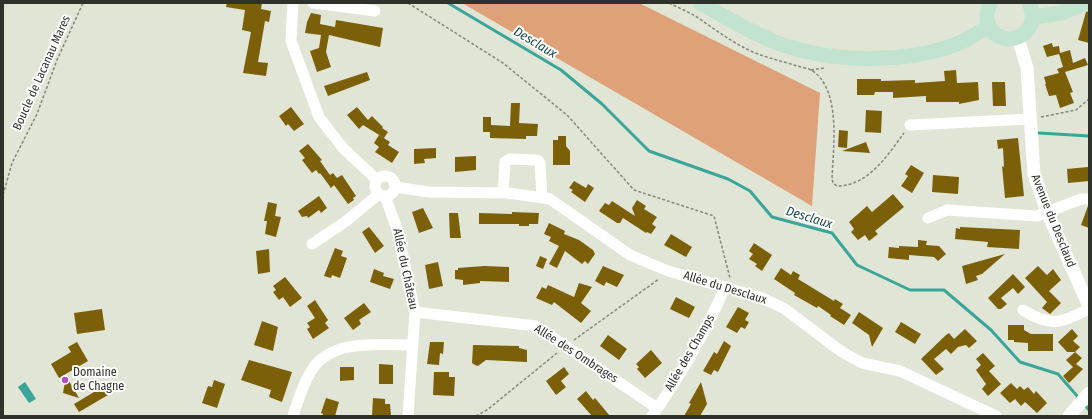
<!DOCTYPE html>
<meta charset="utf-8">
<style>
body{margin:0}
#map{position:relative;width:1092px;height:419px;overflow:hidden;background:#e1e5d6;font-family:"Fira Sans Condensed",sans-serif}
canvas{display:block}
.frame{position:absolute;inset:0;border:4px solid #2f312b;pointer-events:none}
</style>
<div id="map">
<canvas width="1092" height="419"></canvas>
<div class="frame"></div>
</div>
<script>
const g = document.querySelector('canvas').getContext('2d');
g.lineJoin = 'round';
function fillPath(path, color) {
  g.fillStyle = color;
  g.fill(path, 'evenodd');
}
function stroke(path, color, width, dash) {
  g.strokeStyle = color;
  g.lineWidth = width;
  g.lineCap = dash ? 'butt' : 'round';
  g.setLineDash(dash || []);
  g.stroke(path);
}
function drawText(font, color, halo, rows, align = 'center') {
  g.font = font + ' "Fira Sans Condensed",sans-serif';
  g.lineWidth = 4;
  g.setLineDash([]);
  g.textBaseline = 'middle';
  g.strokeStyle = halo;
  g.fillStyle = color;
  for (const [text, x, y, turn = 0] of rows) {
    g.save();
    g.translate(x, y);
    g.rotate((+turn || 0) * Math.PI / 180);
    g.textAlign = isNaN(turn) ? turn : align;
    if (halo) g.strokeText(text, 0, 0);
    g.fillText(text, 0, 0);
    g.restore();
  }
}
const green = new Path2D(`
 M462 3H639L820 93 812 206Z`);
const water = new Path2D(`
 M25 382 36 399 29 403 18 387Z`);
const stream = new Path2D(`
 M448 3 561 70 602 104 649 151 728 179 750 191 772 217 832 233 857 265 910 290H944L991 330 1020 362 1058 374 1078 397
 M1039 133 1089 136
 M1085 405 1089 410`);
const building = new Path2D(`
 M227 3H262L261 9 271 11 269 22 265 21 258 62 268 63 266 76 243 73 251 32 242 30 245 10 226 7Z
 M1089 11V43L1078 40 1086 12Z
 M311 13 321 15 320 24 335 27 336 20 383 28 380 47 329 35 326 52 331 67 317 72 310 51 319 48 321 35 305 33 307 22Z
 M1052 43 1053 47 1059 46 1060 53 1070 50 1073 63 1085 58 1088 65 1065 72 1073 92 1070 93 1074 103 1060 108 1056 95 1049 96 1045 84H1046L1044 77 1059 73 1057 69 1063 67 1059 54 1047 57 1043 46Z
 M956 70 957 83 978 82 979 100 959 104V102H926V96L893 98V92H875L874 95H857V79H881V81L915 80V83L945 81 944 71Z
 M367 72 370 80 328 96 324 86Z
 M992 82H1005L1006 106H993Z
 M511 103H520L519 123 538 124 537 136H526V139L490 138V132H483V117H491V125L510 126Z
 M291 107 304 124 294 131 288 124 286 126 279 116Z
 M357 107 368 120 372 116 383 127 382 128 388 132 384 138 363 125 359 129 347 115Z
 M866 110 882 111 881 133 865 132Z
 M839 130 848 131 847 148 838 147Z
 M379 135 390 142 388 145 399 152 392 163 375 152 379 147 374 143Z
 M558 136H566V146L570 151V165H553V140H558Z
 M1018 138 1024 196 1005 198 1002 166 1004 167 1003 148 998 149 997 140Z
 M866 142 870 153 842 151Z
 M308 144 322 160 320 161 330 175 333 173 337 178 342 175 356 196 353 198 354 200 348 204 334 185 331 188 320 173 319 174 316 170 312 173 302 160 305 158 299 151Z
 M436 148V158L424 159 425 163 414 164V149Z
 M476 156V170L455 172V157Z
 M911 165 924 173 912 193 901 186 908 176 905 174Z
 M1088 167 1089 181 1068 183 1067 169Z
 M933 175 959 177 958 194 932 192Z
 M574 181 586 188 588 184 594 188 585 202 571 192 573 190 569 188Z
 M893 194 904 207 875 231 878 234 869 241 865 235 858 240 851 232 854 229 849 222 867 206 872 212Z
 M319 196 327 208 321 213 319 210 308 218 307 216 302 217 298 211Z
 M637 200 646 206 644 209 657 217 652 224 656 227 651 234 647 232 646 233 623 218 620 223H617L599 211 605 203 609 205 612 201 635 216 632 208Z
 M268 202 277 204 275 216 281 217 276 237 265 234 267 221H264Z
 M1088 206H1089V228L1081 225Z
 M423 208 433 228 419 233 412 212Z
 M512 212 539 213 538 224H529V226H519V224H479V213L512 214Z
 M449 213H458L461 238H450Z
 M549 223 565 231 564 234 579 240 593 250 595 254 588 264 585 261 582 264 565 251 557 268 549 264 559 246 549 241 551 237 544 234Z
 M369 227 384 246 375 253 362 232Z
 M960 227 1020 230 1019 249 987 247 988 242 955 239 956 228 960 229Z
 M671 234 692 247 686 257 664 245Z
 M918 240 927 241 926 245 939 246 946 254 938 261 934 257 909 255V260L888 258 889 247 899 248V246L918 247Z
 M754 243 772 255 762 271 755 266 757 264 749 259 753 254 749 251Z
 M335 248 343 251 341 256 347 258 340 278 332 275 331 278 324 276Z
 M269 249 270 272 258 274 256 251Z
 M1005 254 982 274 976 276 978 280 966 284 962 266Z
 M540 256 547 259 543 269 536 266Z
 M438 262 443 286 429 289 425 265Z
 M484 266 509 267V282L480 281V283L463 285V280L455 279V270H458V268Z
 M603 266 624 275 617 287 606 282 604 286 595 281Z
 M1038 266 1047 275 1053 269 1061 280 1049 291 1061 303 1050 314 1042 308 1047 302 1025 278Z
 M781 268 791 275 793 271 800 275 798 279 834 301 835 299 843 304 840 308 851 315 844 325 830 316 831 315 818 306 817 308 794 295 795 293 774 279Z
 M374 269 384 273 383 276 394 279 390 289 370 282Z
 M1013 274 1025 287 1018 294 1013 288 1001 298 1007 304 1001 309H998L988 298Z
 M285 277 302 298 290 307 283 297 279 300 273 292 276 290 273 286Z
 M579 283 592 287 581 303 591 311 581 323 554 302 552 305 536 298 542 287 546 289 548 285 574 297Z
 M676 297 695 307 689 318 670 309Z
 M315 300 328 320 325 323 329 328 313 339 307 329 310 327 307 323 315 318 307 306Z
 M364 303 371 312 359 320 361 324 353 330 344 318Z
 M738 307 749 313 745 320 749 322 745 329 741 327 737 333 726 327Z
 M102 309 105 330 77 334 74 313Z
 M859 312 883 328 872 347 869 335 852 323Z
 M262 321 278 327 273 351 254 345Z
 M901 322 921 334 915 344 895 332Z
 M1008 325H1024V330L1031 334H1053V351H1028V343L1014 342V340H1008Z
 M965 329 977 341 969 348 966 345 958 347 951 354 946 349 934 359 944 369 936 375 921 359 946 335 949 333 954 339Z
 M1072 329 1078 336 1073 341 1080 347 1075 352H1067L1058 342Z
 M608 335 627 349 619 360 600 346Z
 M724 341 731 346 718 372 714 370 711 375 703 371 714 352 717 354Z
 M77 342 88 361 59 378 51 364 71 352 68 347Z
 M430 342H444L443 354 440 353 439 365 427 364Z
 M473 345 519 346V348L527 350V362L486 360 478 366 475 365 472 363Z
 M651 350 662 363 645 378 637 369 639 367 636 364Z
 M1075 352 1082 358 1076 364 1083 369 1069 383 1063 376 1073 367 1066 360Z
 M983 353 995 366 989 371 1001 384 988 396 982 389 986 384 976 370 981 365 976 359Z
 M249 360 292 372 282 402 269 397 271 390 241 380Z
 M379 364 393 365V384H379Z
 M340 367H354V380L340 381Z
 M564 367 569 374 561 381 566 387 556 395 546 381Z
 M434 372H449V377H455L454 396 433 395Z
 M66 376 79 398 63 393Z
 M214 380 225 384 217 408 202 403 208 386 212 387Z
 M701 382 707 404 700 416H684L691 404 689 403Z
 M1011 383 1017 389 1020 386 1024 390 1028 387 1034 394 1036 391 1047 403 1037 413 1025 402 1021 406 1015 399 1010 403 1000 393Z
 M104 386 108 395 79 412 74 404Z
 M586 391 593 400 595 398 610 416H592L577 399Z
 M326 398 339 402 335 416H323V414L321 413Z
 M373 398 385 399V404H390L391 416H372Z`);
const path = new Path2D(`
 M408 3 503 63 567 115 634 190 714 216 730 278
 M669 3C681 9 694 14 704 22 720 33 735 44 753 52 767 58 782 61 797 66 801 67 807 68 811 70 842 88 833 149 832 179L833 183 837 186C868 186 887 156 904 133
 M811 70 824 68
 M1041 117 1076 110 1089 99
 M3 195 12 163 37 114 57 60 83 3
 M574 340 659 279
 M476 416 487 410 557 353`);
const minor = new Path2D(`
 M293 3 291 41 319 117 343 148 377 180
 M313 3 375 11
 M910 125 1030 119
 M375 186a10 10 0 1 1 20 0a10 10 0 1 1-20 0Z
 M395 187 429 192 508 193 550 199 630 255 668 271 762 298 785 309 842 352 862 363 900 371 996 416
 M503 193 505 162 510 159 537 160 540 163 542 198
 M385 196 397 229 415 312 408 416
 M928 218 947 210 1037 216 1081 199H1089
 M312 244 345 222 379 194
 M1023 310C1052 328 1060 323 1089 309
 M415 312 536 326 657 408
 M293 416C298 402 302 386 310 373 329 338 378 345 412 345
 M652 416C680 376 706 332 725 287`);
const tertiary = new Path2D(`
 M1018 38 1027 68 1034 174 1047 212 1089 306
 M1069 416 1089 393`);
const secondary = new Path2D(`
 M700 3C726 17 751 33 778 43 829 62 897 64 949 47 963 43 976 33 989 27
 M990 3C987 10 986 17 988 24 999 53 1045 36 1029 3
 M1033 17 1062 13 1085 3`);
const markers = [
 [65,380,4,"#a952c0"]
];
const streetNames = [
 ["Boucle de Lacanau Mares",42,73,-66],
 ["Avenue du Desclaud",1053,221,68],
 ["Allée du Château",405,269,78],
 ["Allée du Desclaux",725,288,17],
 ["Allée des Champs",690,353,-60],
 ["Allée des Ombrages",576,354,33]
];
const poiNames = [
 ["Domaine",73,373],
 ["de Chagne",73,387]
];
const waterNames = [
 ["Desclaux",535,43,31],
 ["Desclaux",809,218,17]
];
fillPath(green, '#dea178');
fillPath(water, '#39a699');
stroke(stream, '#39a699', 3);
fillPath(building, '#7c6009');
stroke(path, '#83867c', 1.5, [3, 2]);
stroke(minor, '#fff', 11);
stroke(tertiary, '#fff', 13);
stroke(secondary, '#c2e3cf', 15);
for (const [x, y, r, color] of markers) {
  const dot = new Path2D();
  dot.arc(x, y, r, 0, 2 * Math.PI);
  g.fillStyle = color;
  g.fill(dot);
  stroke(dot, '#fff', 1.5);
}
drawText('12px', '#2f312b', '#fff', streetNames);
drawText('12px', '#2f312b', '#fff', poiNames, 'left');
drawText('italic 13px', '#194842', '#fff', waterNames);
</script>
